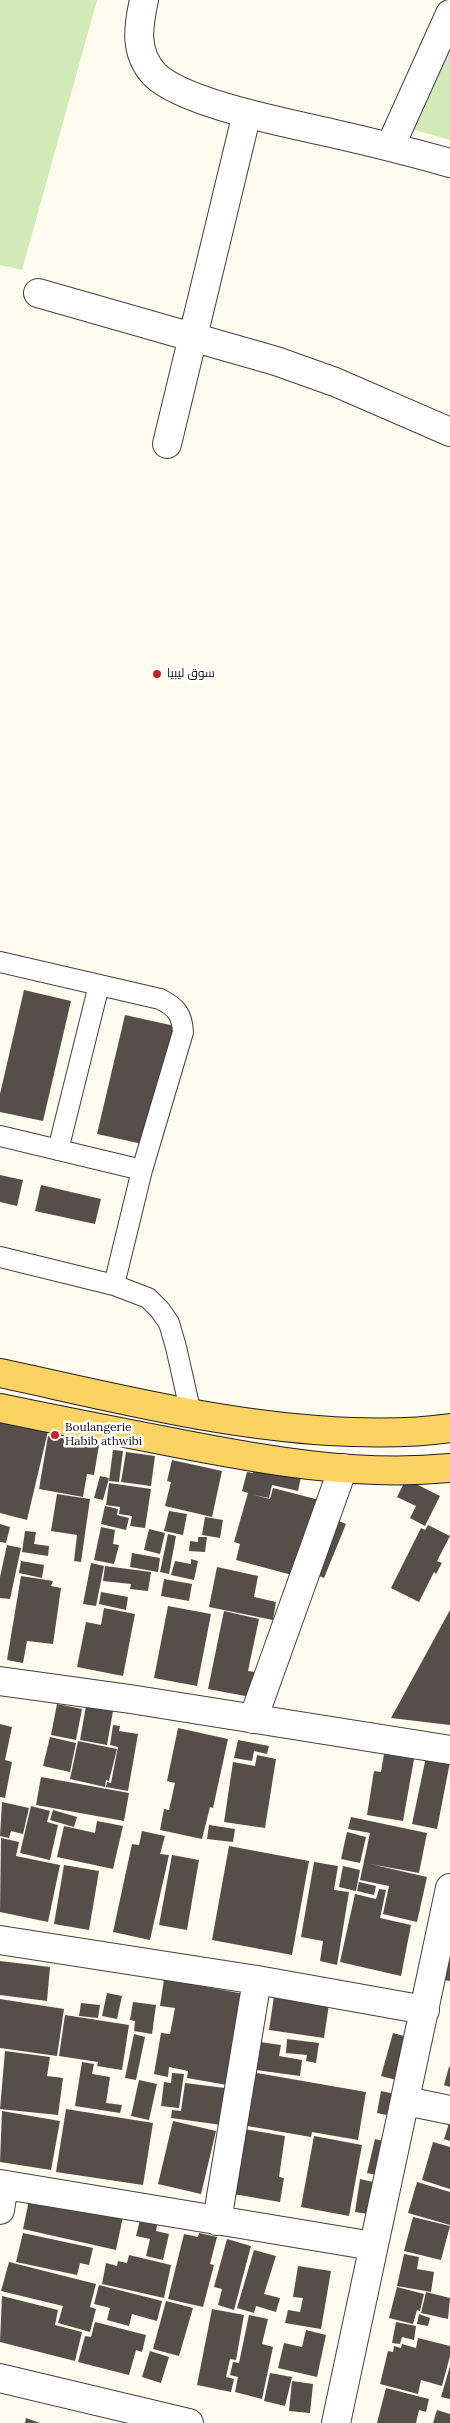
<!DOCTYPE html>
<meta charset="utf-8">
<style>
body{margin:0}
canvas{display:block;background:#fffbee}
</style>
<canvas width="450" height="2423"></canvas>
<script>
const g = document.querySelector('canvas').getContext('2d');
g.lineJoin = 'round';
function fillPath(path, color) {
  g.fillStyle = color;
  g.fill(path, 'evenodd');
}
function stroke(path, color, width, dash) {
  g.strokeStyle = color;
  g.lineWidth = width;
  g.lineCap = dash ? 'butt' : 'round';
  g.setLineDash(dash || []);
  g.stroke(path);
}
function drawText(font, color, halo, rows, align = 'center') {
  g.font = font + ' Lora,Cairo,serif';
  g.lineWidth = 5;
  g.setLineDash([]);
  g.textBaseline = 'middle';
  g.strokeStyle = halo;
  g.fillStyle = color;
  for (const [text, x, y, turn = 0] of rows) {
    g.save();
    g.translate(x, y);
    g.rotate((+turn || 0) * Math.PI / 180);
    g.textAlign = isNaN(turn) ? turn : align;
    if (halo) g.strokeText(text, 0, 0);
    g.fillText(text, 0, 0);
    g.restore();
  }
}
const green = new Path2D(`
 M0 0H97L22 270 0 265Z
 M450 17V140L400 126Z`);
const building = new Path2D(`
 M24 990 71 1001 43 1121 0 1112V1094Z
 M125 1015 175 1026 147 1145 97 1134Z
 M0 1175 23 1180 17 1206 0 1202Z
 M41 1185 101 1199 95 1224 35 1211Z
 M0 1416 49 1427 27 1520 0 1513Z
 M74 1435 100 1439 94 1475 87 1474 83 1497 39 1489 48 1436 74 1440Z
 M113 1450 123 1451 119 1482 109 1481Z
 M126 1452 155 1456 151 1486 121 1482Z
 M257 1459 302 1472 298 1491 272 1485 269 1498 254 1495 270 1499 273 1488 327 1502 307 1579 236 1560 240 1544 234 1542 248 1493 242 1491 247 1472 253 1473Z
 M172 1460 222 1471 212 1517 165 1506 171 1482 167 1481Z
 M100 1476 109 1478 103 1500 94 1498Z
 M406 1479 440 1496 425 1526 410 1518 416 1506 397 1497Z
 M109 1483 151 1489 145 1528 130 1526 132 1516 119 1514 120 1507 106 1505Z
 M57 1494 90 1499 81 1562 74 1561 77 1535 51 1531Z
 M105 1506 118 1509 117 1515 129 1518 126 1530 101 1524Z
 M169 1511 187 1514 183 1535 164 1531Z
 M205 1517 223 1520 220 1538 202 1535Z
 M334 1519 346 1524 324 1578 312 1573Z
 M0 1524 10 1527 6 1543 0 1542Z
 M428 1525 450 1536 437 1561 442 1563 436 1574 434 1572 419 1602 391 1588 421 1528 425 1530Z
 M101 1527 115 1530 113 1544 119 1545 114 1564 94 1560Z
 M149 1529 165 1533 160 1554 144 1550Z
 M25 1531 36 1532 34 1544 49 1546 48 1556 22 1552Z
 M168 1534 176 1536 169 1574 160 1572Z
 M198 1537H207L205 1552 189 1551 190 1541 198 1542Z
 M7 1545 21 1548 10 1599 0 1598V1577Z
 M132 1553 160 1558 158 1572 130 1567Z
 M191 1559 198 1561 194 1580 171 1575 175 1561 191 1564Z
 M21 1561 44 1565 42 1578 19 1573Z
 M91 1563 104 1566 96 1606 83 1604Z
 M105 1566 151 1572 148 1591 130 1589 131 1584 103 1581Z
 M217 1567 258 1576 254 1597 276 1602 273 1620 209 1607Z
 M21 1576 53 1581 51 1586 61 1588 53 1644 27 1641 23 1663 7 1660Z
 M164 1579 192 1584 189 1601 161 1596Z
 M101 1592 128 1597 126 1610 99 1604Z
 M168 1606 211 1614 197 1686 154 1678Z
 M104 1608 135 1614 123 1676 77 1667 86 1622 101 1625Z
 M450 1610V1725L391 1718Z
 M224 1611 259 1619 248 1671 261 1673 256 1698 208 1689Z
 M57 1704 82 1709 76 1740 51 1735Z
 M86 1706 113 1711 107 1745 80 1740Z
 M0 1724 12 1727 5 1760 12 1762 5 1798 0 1797Z
 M113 1725 120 1726 119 1731 138 1734 128 1791 106 1787 107 1782 111 1783 118 1747 110 1745Z
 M178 1728 228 1739 213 1808 210 1807 202 1839 160 1830 164 1809 169 1810 175 1783 167 1781Z
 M50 1737 76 1743 70 1772 43 1766Z
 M238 1740 269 1746 267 1754 254 1751 252 1761 234 1758Z
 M78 1741 117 1749 109 1781 106 1780 105 1787 70 1779Z
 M384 1754 414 1759 403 1821 367 1815 374 1771 381 1772Z
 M257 1755 276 1759 265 1828 224 1822 233 1762 255 1766Z
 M426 1757 450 1762 437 1829 412 1824Z
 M41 1777 129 1793 124 1821 36 1805Z
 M2 1802 29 1808 23 1834 11 1831 9 1838 0 1836Z
 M31 1806 50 1811 47 1822 58 1825 50 1860 20 1853Z
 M53 1810 77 1817 74 1827 50 1820Z
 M351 1817 427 1833 419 1873 370 1864 427 1877 417 1922 383 1914 389 1886 360 1880 370 1833 348 1829Z
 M97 1821 123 1826 113 1869 57 1857 64 1826 95 1833Z
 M209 1825 235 1829 233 1842 207 1839Z
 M142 1831 165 1836 160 1854 169 1855 150 1940 113 1932 132 1844 139 1845Z
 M347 1832 366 1837 360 1863 341 1859Z
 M1 1838 19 1842 16 1856 60 1865 48 1922 0 1912Z
 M229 1846 309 1861 292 1955 212 1940Z
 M172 1855 199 1860 187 1930 159 1925Z
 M314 1862 338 1866 334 1890 349 1892 337 1965 320 1961 323 1941 301 1937Z
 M64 1865 99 1871 89 1930 54 1924Z
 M343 1866 360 1870 356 1891 339 1887Z
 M359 1882 376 1886 374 1895 357 1891Z
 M379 1889 386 1890 380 1918 411 1925 401 1976 340 1962 355 1894 376 1899Z
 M440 1954 450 1955V1981L437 1979Z
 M0 1961 50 1967 47 2001 0 1995Z
 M164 1979 244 1994 227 2085 187 2078 188 2071 169 2067 168 2077 154 2074 161 2033 170 2034 175 2008 160 2006Z
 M107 1993 122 1996 117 2019 102 2016Z
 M274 1996 329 2004 324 2038 269 2030Z
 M0 1999 64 2009 57 2056 0 2048Z
 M133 2002 156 2005 152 2034 134 2031 135 2021 130 2020Z
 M81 2003 100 2005 98 2018 79 2016Z
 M65 2015 129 2025 122 2070 97 2066 98 2062 59 2056Z
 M393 2033 415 2039 404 2082 381 2076Z
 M134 2034 145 2037 136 2080 125 2078Z
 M287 2039 319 2043 316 2063 306 2061 307 2055 286 2053Z
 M260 2042 281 2045 279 2056 302 2060 300 2076 256 2070Z
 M5 2051 50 2057 47 2076 63 2078 58 2115 0 2109Z
 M82 2062 94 2064 92 2074 110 2077 106 2103 122 2105 120 2113 75 2106Z
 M449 2067H450V2087L444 2085Z
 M251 2072 366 2092 358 2140 312 2132 311 2137 242 2125Z
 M172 2073 184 2074 179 2108 161 2106 164 2082 171 2083Z
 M139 2080 157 2084 149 2120 131 2116Z
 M185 2083 233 2089 229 2126 171 2118 172 2110 181 2111Z
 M381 2091 395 2094 391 2116 377 2113Z
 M66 2109 153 2123 143 2185 56 2172Z
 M2 2111 60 2121 51 2170 0 2162Z
 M450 2120V2141L444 2139Z
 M173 2121 216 2131 201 2194 158 2184Z
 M244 2129 285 2136 279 2177 284 2178 280 2202 233 2194Z
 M314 2136 362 2145 349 2216 301 2207Z
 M375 2139 390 2143 382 2176 367 2173Z
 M433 2142 450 2147V2189L422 2180Z
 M360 2179 373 2182 368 2214 355 2212Z
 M417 2182 450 2192V2225L408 2213Z
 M32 2186 125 2207 116 2250 23 2229Z
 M141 2216 158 2220 156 2231 169 2234 163 2260 146 2256 150 2239 136 2236Z
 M413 2217 450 2226 441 2260 404 2251Z
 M23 2233 93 2248 89 2265 80 2263 77 2275 16 2262Z
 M199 2233 217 2237 210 2264 214 2265 203 2307 168 2299 184 2234 198 2237Z
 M227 2239 251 2246 234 2310 218 2305 222 2289 214 2287Z
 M254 2250 276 2256 264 2294 280 2298 276 2312 256 2306 254 2313 237 2308Z
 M404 2254 419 2257 417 2269 434 2272 431 2292 397 2286Z
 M129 2255 171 2265 164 2298 102 2284 106 2263 117 2266 118 2261 127 2263Z
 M9 2262 96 2284 90 2307 96 2309 90 2332 58 2323 63 2306 1 2291Z
 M298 2266 331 2271 321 2329 285 2323 288 2310 300 2312 303 2298 293 2297Z
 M99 2285 162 2301 157 2321 132 2314 129 2326 107 2320 110 2308 94 2304Z
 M397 2287 424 2294 420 2311 417 2310 413 2324 389 2318Z
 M426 2292 450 2298 448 2319 421 2313Z
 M2 2296 58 2310 55 2325 82 2332 75 2361 0 2342Z
 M166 2301 193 2308 179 2356 153 2349Z
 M212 2309 244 2315 236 2360 230 2359 226 2377 234 2379 231 2392 197 2385Z
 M419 2314 430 2318 428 2326 417 2324Z
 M249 2315 268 2319 262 2344 273 2347 262 2399 235 2392 238 2377 230 2375 233 2362 239 2363Z
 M95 2322 146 2335 142 2352 136 2350 129 2375 78 2362 85 2336 91 2337Z
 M396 2322 416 2326 414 2340 402 2337 400 2344 392 2343Z
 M306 2330 326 2335 317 2377 278 2368 284 2343 302 2347Z
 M418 2338 450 2346V2356L442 2386 421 2380 418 2394 380 2384 388 2351 393 2352 394 2346 401 2348 402 2344 416 2348Z
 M150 2351 169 2357 161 2383 142 2377Z
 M450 2366V2399L441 2397Z
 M270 2373 292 2377 285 2406 264 2401Z
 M292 2381 313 2384 310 2413 289 2411Z
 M386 2388 429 2399 426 2412 419 2410 416 2423H377Z
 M437 2410 450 2414V2423H433Z
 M26 2418 40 2423H25Z`);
const service = new Path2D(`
 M0 962 160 999C176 1007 182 1014 183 1032L142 1170 114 1285
 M0 1136 142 1170
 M58 1150 99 985
 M0 1257 114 1285 148 1298 160 1310 169 1323 176 1347 191 1414`);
const minor = new Path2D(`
 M144 0C138 27 134 53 155 75 185 104 289 123 331 133 371 142 411 152 450 163
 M390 147 450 14
 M38 293 276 361 335 382 450 432
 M167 444 247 113
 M0 1681 130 1699 450 1750
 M253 1719 343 1468
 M0 1940 257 1980 425 2010
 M406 2101 450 2110
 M0 2184 373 2246
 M0 2210 4 2185
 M217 2221 257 1980
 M0 2378 189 2423
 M336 2423 450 1888`);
const primary = new Path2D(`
 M0 1373C116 1398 232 1428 352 1432 385 1433 417 1433 450 1428
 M0 1408C57 1420 114 1431 171 1442 263 1460 356 1477 450 1468`);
const markers = [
 [157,674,5,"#c1222c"],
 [55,1435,5,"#c1222c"]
];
const poiNames = [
 ["سوق ليبيا",167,674],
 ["Boulangerie",65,1428],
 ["Habib athwibi",65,1442]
];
fillPath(green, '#d2eab7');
fillPath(building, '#574e4a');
stroke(service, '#414141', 22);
stroke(minor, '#414141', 30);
stroke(primary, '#1f1f1f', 30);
stroke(service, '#fff', 20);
stroke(minor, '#fff', 28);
stroke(primary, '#fcd362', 28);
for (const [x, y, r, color] of markers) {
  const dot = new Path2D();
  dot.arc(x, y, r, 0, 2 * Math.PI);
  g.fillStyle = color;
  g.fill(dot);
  stroke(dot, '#fff', 2);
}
drawText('12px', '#0e0e0e', '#fff', poiNames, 'left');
</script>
